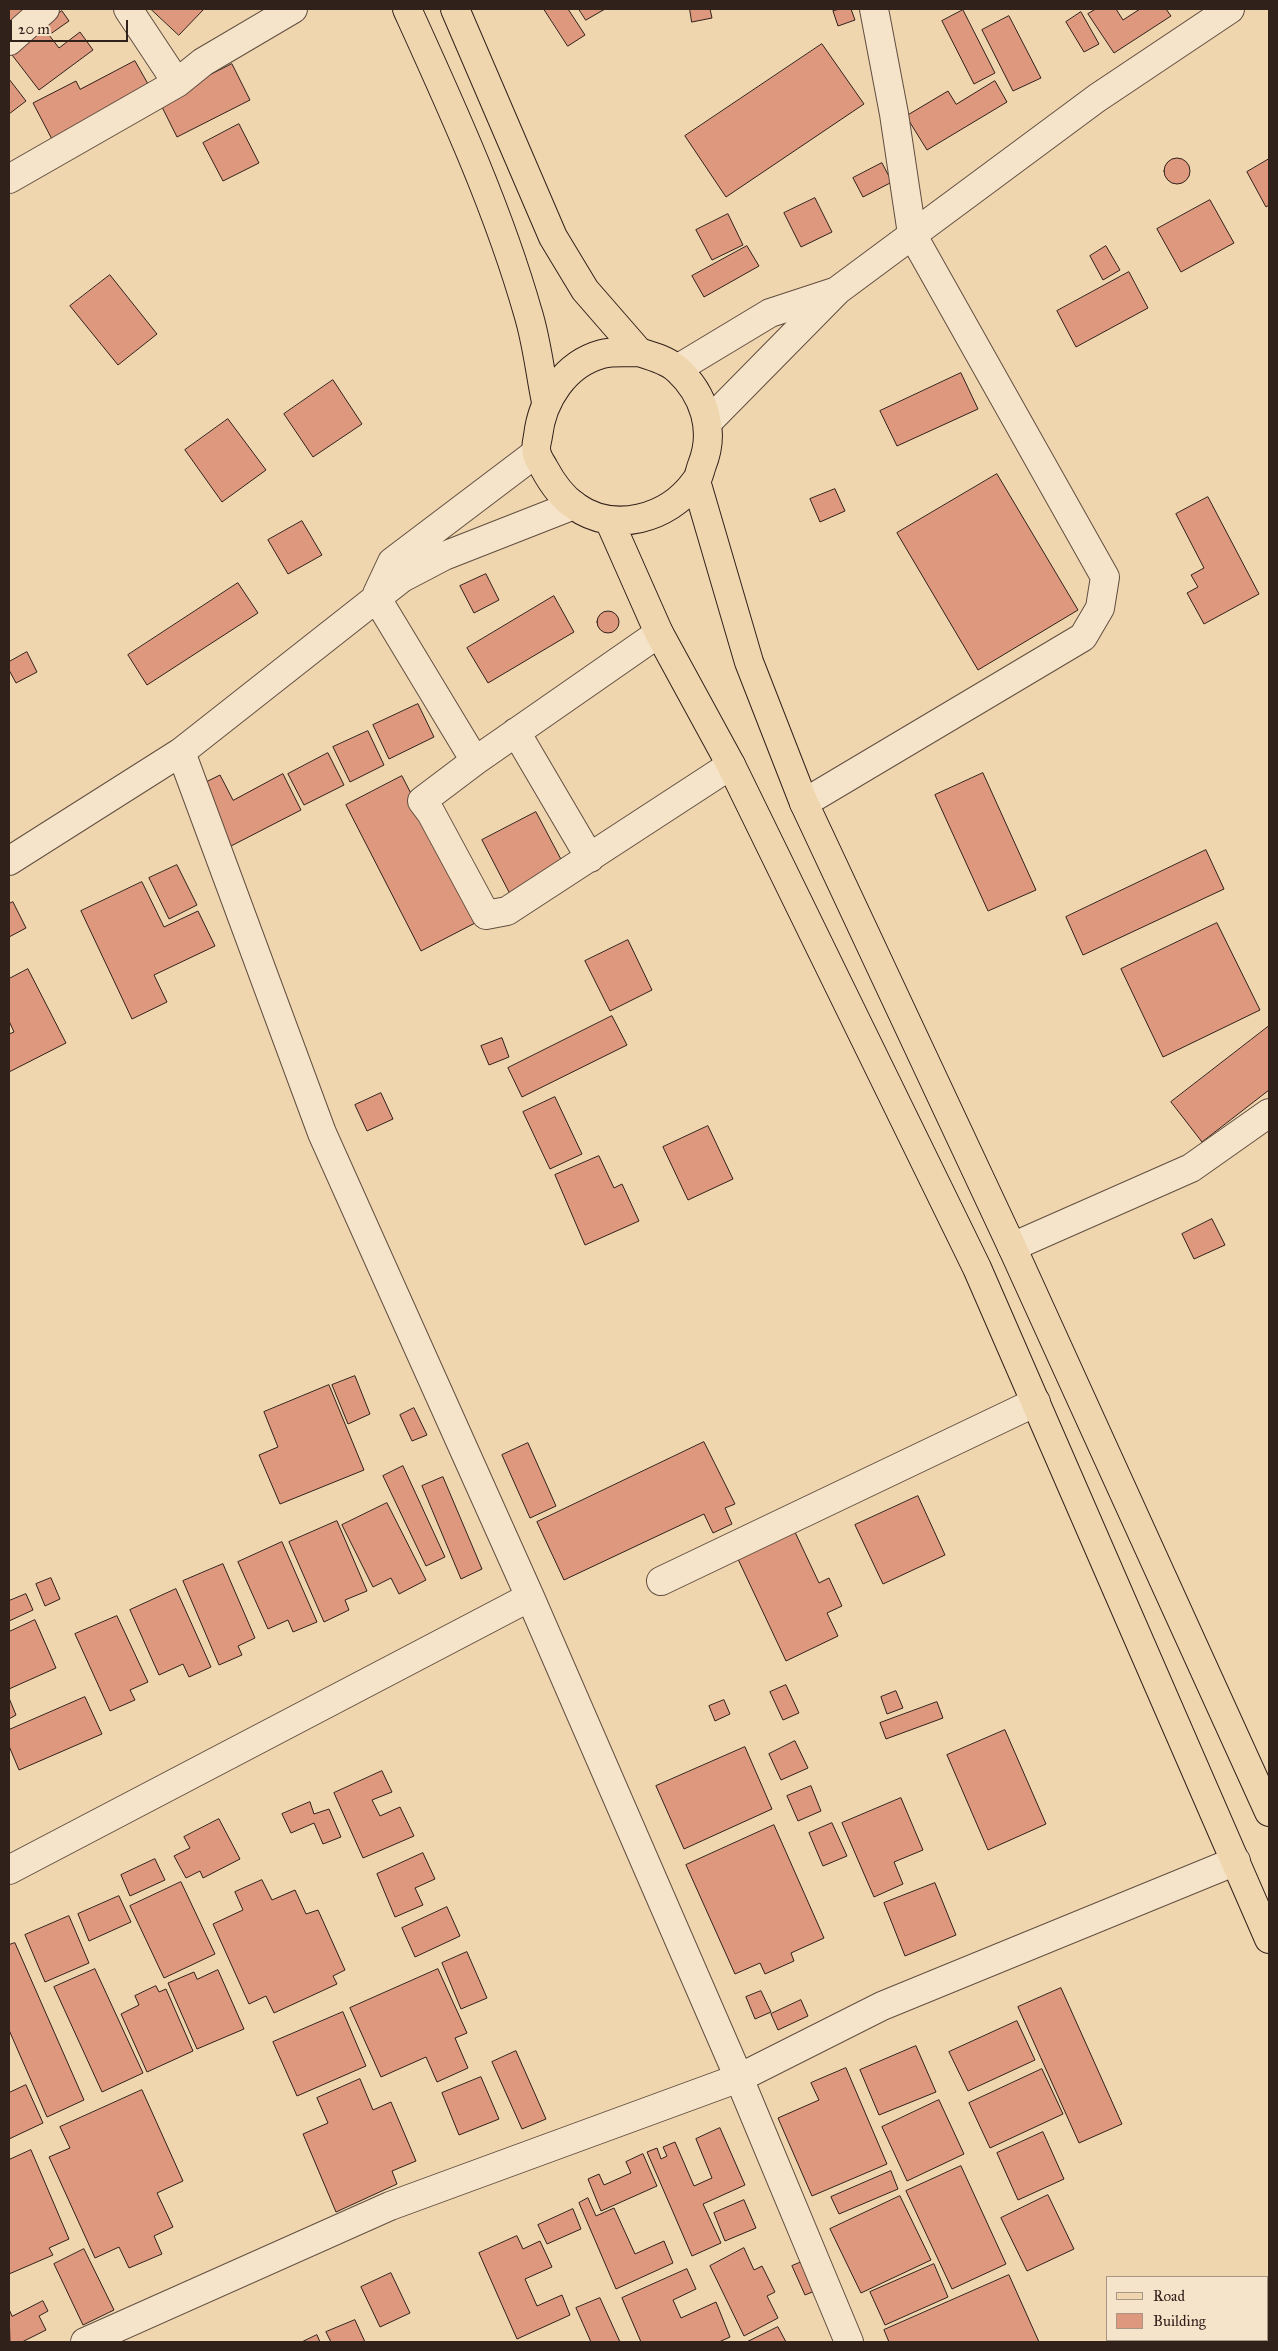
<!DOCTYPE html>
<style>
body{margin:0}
#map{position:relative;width:1278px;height:2351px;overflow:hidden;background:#f0d6ae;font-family:"IM FELL Great Primer",serif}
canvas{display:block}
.frame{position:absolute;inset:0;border:10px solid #31211b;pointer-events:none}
.legend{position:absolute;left:1106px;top:2276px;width:162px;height:65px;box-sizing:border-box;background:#f5e4ca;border:1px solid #a79684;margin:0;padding:6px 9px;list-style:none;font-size:15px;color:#31211b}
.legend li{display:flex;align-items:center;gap:10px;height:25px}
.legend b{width:25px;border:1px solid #a79684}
.scale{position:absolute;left:10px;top:20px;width:118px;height:22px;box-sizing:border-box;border:2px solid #31211b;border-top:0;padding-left:6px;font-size:15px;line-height:18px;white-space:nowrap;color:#31211b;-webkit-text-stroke:4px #f5e4ca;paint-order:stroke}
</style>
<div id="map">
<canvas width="1278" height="2351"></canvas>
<div class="frame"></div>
<ul class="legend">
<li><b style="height:6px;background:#f0d6ae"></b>Road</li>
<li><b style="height:14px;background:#de987e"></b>Building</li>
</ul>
<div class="scale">20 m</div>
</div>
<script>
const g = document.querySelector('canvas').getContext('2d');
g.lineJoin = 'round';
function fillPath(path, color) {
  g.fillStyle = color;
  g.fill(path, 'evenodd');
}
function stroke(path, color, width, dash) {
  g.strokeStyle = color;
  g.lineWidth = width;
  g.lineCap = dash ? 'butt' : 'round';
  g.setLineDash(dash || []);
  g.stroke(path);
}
const building = new Path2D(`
 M9 9H30L9 30Z
 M151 9H204L179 35Z
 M544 9H568L585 35 568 46Z
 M579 9H605L586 20Z
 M690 9H710L712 18 692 22Z
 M841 9H851L855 20 838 26 833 11Z
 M1096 9H1116L1123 20 1140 9H1166L1171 16 1114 53 1088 14Z
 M963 10 995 73 974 84 942 21Z
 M62 11 69 21 49 35 59 48 80 32 93 50 39 90 9 51Z
 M1081 12 1099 44 1084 52 1066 22Z
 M1009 16 1041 78 1013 91 982 30Z
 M822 44 864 104 726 197 685 136Z
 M135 61 152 91 54 143 33 103 76 81 80 89Z
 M232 64 250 100 177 137 159 101Z
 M9 79 26 101 9 114Z
 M995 81 1007 102 927 150 906 116 948 91 956 104Z
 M239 124 259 163 223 181 203 143Z
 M1164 171a13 13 0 1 1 26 0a13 13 0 1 1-26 0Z
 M1269 159V205L1266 207 1247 172Z
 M882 163 892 182 863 197 853 178Z
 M815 198 832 232 801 247 784 213Z
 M1210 200 1234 243 1181 272 1157 229Z
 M728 214 743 245 712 260 696 230Z
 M747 246 759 266 704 297 692 276Z
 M1106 246 1120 270 1103 280 1090 256Z
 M1129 272 1148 308 1076 347 1057 311Z
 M110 275 157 334 118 365 70 306Z
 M961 373 978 409 897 446 880 411Z
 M333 380 362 424 313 457 284 414Z
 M228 419 266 470 222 502 185 450Z
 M997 474 1078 610 978 670 897 533Z
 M835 489 845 511 820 522 810 499Z
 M1208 497 1259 594 1204 624 1187 593 1198 587 1191 575 1204 568 1176 514Z
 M302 521 322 555 288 574 268 540Z
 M486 574 499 600 474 613 460 586Z
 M238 583 258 613 147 685 128 655Z
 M554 596 574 632 488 683 467 648Z
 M597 622a11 11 0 1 1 22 0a11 11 0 1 1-22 0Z
 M27 652 37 672 16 683 9 670V662Z
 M418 704 434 737 389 759 373 725Z
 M368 731 384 765 350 782 333 747Z
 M328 753 344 785 304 805 288 774Z
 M983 773 1036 890 988 911 935 795Z
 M283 774 301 810 231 846 200 785 220 775 233 800Z
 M402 776 477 922 421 951 346 805Z
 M536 812 564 865 510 894 482 840Z
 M1206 850 1224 889 1083 955 1066 917Z
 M177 865 197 905 169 919 149 878Z
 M142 882 164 927 198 911 215 946 154 975 167 1002 132 1019 81 911Z
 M13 902 26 928 9 937V904Z
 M1217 923 1260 1010 1163 1057 1121 969Z
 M628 940 652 990 610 1011 585 961Z
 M28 969 66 1043 9 1072V1034L14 1032 9 1021V979Z
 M612 1016 627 1045 522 1097 508 1068Z
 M1269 1026V1090L1202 1142 1171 1102Z
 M502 1038 509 1057 489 1065 481 1046Z
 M381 1093 393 1119 367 1131 355 1105Z
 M555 1097 582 1154 550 1169 523 1112Z
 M708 1126 733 1179 688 1200 663 1147Z
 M599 1156 614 1188 622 1184 639 1221 585 1245 555 1175Z
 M1212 1219 1225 1245 1194 1259 1182 1234Z
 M355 1376 370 1414 348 1424 332 1385Z
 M329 1385 364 1470 280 1504 259 1455 278 1447 264 1412Z
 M414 1408 427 1435 412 1441 400 1415Z
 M704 1442 735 1504 725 1508 732 1524 713 1533 704 1514 564 1580 537 1522Z
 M528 1443 556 1506 530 1518 502 1455Z
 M403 1466 445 1557 426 1566 383 1476Z
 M443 1477 482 1569 461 1579 422 1486Z
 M918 1496 945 1555 883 1584 855 1525Z
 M387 1503 426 1580 399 1594 391 1578 373 1587 342 1525Z
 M337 1521 367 1591 345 1600 349 1610 324 1622 289 1542Z
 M794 1530 819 1583 829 1578 842 1606 827 1613 838 1636 786 1661 737 1557Z
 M282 1542 317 1622 293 1632 288 1620 268 1629 238 1562Z
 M223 1564 255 1638 238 1646 242 1655 219 1665 183 1581Z
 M51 1578 60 1599 45 1606 36 1584Z
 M176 1589 211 1667 189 1677 183 1664 159 1675 130 1610Z
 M26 1594 33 1610 9 1621V1601Z
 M117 1616 148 1682 130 1690 135 1700 110 1711 75 1634Z
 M35 1620 56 1668 9 1689V1632Z
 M786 1685 799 1713 783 1720 770 1692Z
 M896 1691 903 1708 887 1714 881 1697Z
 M85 1697 102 1734 19 1770 9 1746V1730Z
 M9 1698 16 1715 9 1719Z
 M724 1700 730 1714 715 1721 709 1706Z
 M937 1702 943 1718 886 1739 880 1723Z
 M1005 1730 1046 1824 988 1850 947 1755Z
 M795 1741 808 1768 781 1780 769 1754Z
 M745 1747 772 1809 684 1849 656 1786Z
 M382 1771 392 1792 372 1800 380 1816 400 1807 414 1836 363 1858 334 1793Z
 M811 1786 821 1811 798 1821 787 1796Z
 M901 1798 923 1850 894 1862 903 1884 874 1897 842 1823Z
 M310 1802 314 1814 329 1809 341 1837 323 1844 314 1823 291 1833 282 1814Z
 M219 1819 240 1859 203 1878 200 1871 186 1878 174 1856 190 1848 184 1837Z
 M832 1823 847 1856 823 1866 809 1833Z
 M774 1825 824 1938 791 1953 794 1961 765 1974 760 1963 735 1974 686 1865Z
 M423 1853 435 1879 415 1888 423 1905 395 1917 377 1874Z
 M155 1859 165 1880 130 1896 121 1875Z
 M262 1880 272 1900 295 1890 306 1914 318 1910 345 1970 333 1976 337 1984 274 2013 266 1996 249 2004 213 1924 243 1910 235 1892Z
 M181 1882 215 1954 164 1978 130 1906Z
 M935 1883 956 1935 905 1956 884 1903Z
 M119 1896 131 1922 89 1941 78 1914Z
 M447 1907 460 1936 415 1957 402 1928Z
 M69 1916 89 1963 45 1982 25 1935Z
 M15 1943 84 2100 47 2117 9 2030V1945Z
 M467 1952 487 1998 461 2009 442 1963Z
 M95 1969 143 2073 102 2092 54 1987Z
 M438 1969 467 2033 455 2038 468 2068 437 2082 426 2057 381 2077 350 2008Z
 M218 1970 244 2029 197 2049 168 1983 194 1972 197 1979Z
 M156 1986 159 1992 166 1989 193 2051 147 2072 121 2014 139 2005 135 1996Z
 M1061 1988 1122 2124 1079 2143 1018 2007Z
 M761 1991 771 2012 755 2019 746 1997Z
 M801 2000 808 2016 778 2030 771 2014Z
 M343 2012 366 2066 297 2096 273 2042Z
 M1017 2021 1035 2060 968 2091 949 2052Z
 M916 2046 936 2092 879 2115 860 2070Z
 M516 2051 546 2119 522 2129 492 2062Z
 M846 2068 887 2164 812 2196 778 2118 819 2100 811 2083Z
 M1042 2069 1063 2114 990 2148 969 2103Z
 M481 2077 499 2119 459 2135 442 2093Z
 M360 2079 373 2110 391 2102 416 2161 392 2171 397 2184 336 2212 303 2134 328 2123 317 2098Z
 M26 2085 43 2123 9 2139V2093Z
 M142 2090 183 2181 157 2193 173 2227 154 2236 162 2254 129 2268 119 2247 95 2258 49 2157 70 2148 60 2127Z
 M939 2100 964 2154 907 2181 882 2127Z
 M720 2128 745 2185 703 2204 721 2243 692 2256 647 2152 657 2148 661 2159 667 2156 663 2147 675 2142 694 2186 712 2178 696 2139Z
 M1043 2132 1064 2179 1018 2200 997 2153Z
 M31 2150 69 2239 49 2248 53 2255 9 2274V2160Z
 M643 2154 657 2186 601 2211 588 2179 599 2174 604 2185 631 2173 626 2162Z
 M961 2166 1006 2264 952 2289 906 2191Z
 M891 2171 898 2189 839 2214 831 2197Z
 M1048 2195 1074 2249 1027 2271 1001 2218Z
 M900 2196 931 2260 861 2293 830 2229Z
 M588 2198 596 2216 614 2208 635 2254 664 2241 673 2263 616 2289 579 2203Z
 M744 2200 756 2228 725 2241 714 2213Z
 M573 2209 581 2229 547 2244 538 2225Z
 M517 2236 523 2249 540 2241 552 2267 525 2279 537 2306 562 2295 570 2315 517 2339 479 2253Z
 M744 2248 754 2270 762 2266 775 2292 767 2296 778 2318 744 2336 710 2266Z
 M84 2249 114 2310 83 2325 54 2264Z
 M804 2261 817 2290 805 2295 792 2266Z
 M934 2264 948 2297 885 2325 870 2292Z
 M687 2269 696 2289 673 2300 681 2318 716 2302 730 2337 719 2342H641L622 2298Z
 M391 2273 410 2313 380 2327 361 2287Z
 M1009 2275 1039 2342H889L884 2330Z
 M600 2298 620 2342H591L576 2308Z
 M43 2301 48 2311 39 2316 46 2330 22 2342H10L9 2309 12 2316Z
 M355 2320 365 2342H331L326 2332Z
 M778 2327 786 2342H747Z
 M317 2335 320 2342H302Z`);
const minor = new Path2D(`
 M128 9 177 83
 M9 41 45 9
 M9 179 177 83 203 62 293 9
 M677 369 770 313 834 292
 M708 422 838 290 1097 98 1230 9
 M377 594 392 562 536 453
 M376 597 475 761
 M659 633 475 761 422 801 431 813 486 915 507 911 731 765
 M516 732 590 858
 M181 752 322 1133 530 1597 739 2078 849 2342
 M804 803 1083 637 1100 608 1105 577 912 234 894 114 874 9
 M9 861 181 752 402 578 444 556 574 505
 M1012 1247 1191 1168 1269 1113
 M661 1581 1036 1402
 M9 1870 530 1597
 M85 2342 390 2206 739 2078 882 2006 1236 1861`);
const major = new Path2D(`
 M407 9C452 108 498 208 528 313 537 342 540 373 546 402
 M455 9 553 237 585 290 639 352
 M639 352C652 356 667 360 677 369 704 394 716 430 702 465 700 470 699 478 695 482 668 519 614 534 575 506 562 497 551 481 544 468 542 464 538 459 537 454 535 449 537 441 538 436 542 400 565 364 602 354 613 351 628 353 639 352Z
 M696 481 749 662 804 803 1012 1247 1269 1812
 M609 520 659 633 731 765 977 1268 1269 1939`);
fillPath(building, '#de987e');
stroke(building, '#31211b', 1);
stroke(minor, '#614e40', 30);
stroke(major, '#31211b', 30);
stroke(minor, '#f5e4ca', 28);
stroke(major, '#f0d6ae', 28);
</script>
